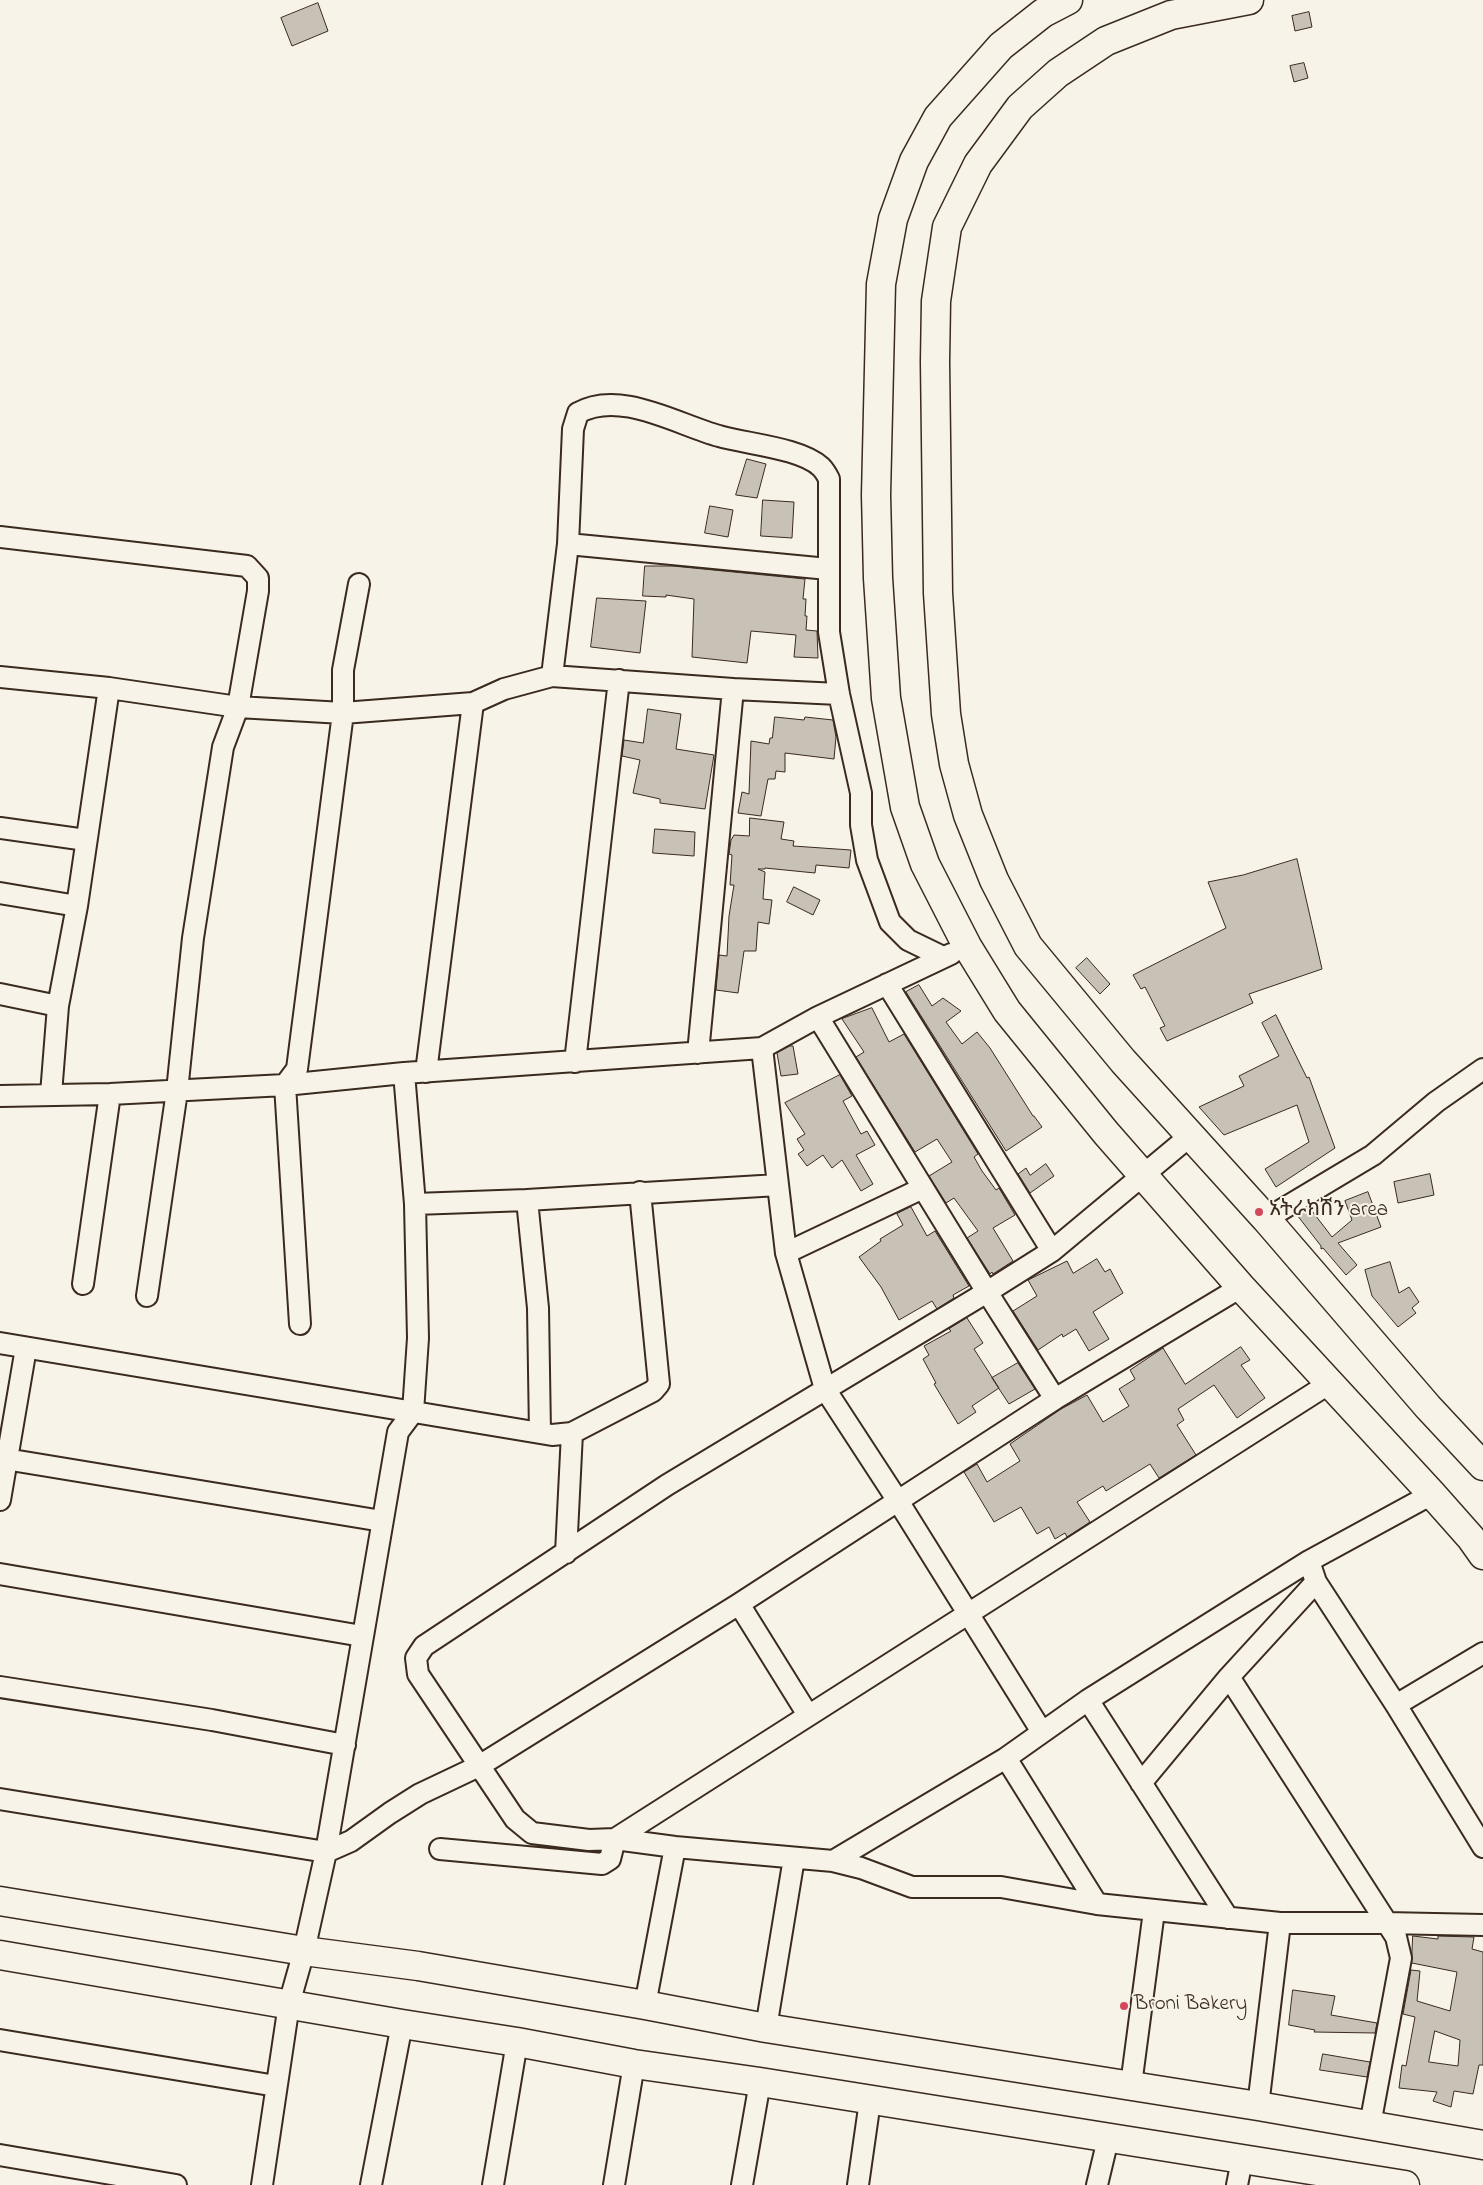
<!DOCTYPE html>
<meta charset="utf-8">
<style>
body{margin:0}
canvas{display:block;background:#f7f3e8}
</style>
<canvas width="1483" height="2185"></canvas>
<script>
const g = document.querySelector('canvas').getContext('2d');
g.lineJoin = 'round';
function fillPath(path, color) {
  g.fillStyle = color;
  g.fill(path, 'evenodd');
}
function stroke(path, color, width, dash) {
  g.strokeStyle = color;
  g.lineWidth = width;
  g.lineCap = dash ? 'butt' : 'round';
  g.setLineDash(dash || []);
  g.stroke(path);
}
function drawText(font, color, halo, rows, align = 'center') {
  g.font = font + ' "Indie Flower","Noto Sans Ethiopic",sans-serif';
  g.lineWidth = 4;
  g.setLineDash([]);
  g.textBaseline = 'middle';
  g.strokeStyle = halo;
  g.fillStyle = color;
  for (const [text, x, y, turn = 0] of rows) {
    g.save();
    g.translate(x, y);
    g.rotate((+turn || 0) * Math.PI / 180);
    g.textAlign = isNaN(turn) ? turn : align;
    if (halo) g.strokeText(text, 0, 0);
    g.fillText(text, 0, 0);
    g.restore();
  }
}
const building = new Path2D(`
 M318 3 328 31 292 46 281 18Z
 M1309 12 1312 27 1295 31 1292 16Z
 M1304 63 1308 78 1294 82 1290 66Z
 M747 459 766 464 757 498 736 495Z
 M763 500 794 502 792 538 761 536Z
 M710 506 733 510 728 537 705 533Z
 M645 566H673L805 579 803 599H806L805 616H807L806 630 817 631 818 658 794 657 796 635 751 631 747 663 692 657 694 599 666 595V597L643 596Z
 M597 598 646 601 640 653 591 647Z
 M648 709 681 714 676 749 714 755 705 809 660 803V799L633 793 640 760 622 756 624 740 643 743Z
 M775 717 804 720 805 717 833 720 836 737 834 759 785 753V772L776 771 775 779H768L761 816 738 813 742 792 749 794 751 741 769 744 770 738H772Z
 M750 818 784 822 781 839 794 841 793 846 851 850 849 868 816 865 815 873 765 868V869H758L765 872 763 899 772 900 769 924 758 922 756 951H744L738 993 716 990 719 955 727 956 729 916 734 885H730L732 855 729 854 731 840 734 835 749 836Z
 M655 829 695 832 694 856 653 853Z
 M1297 859 1322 969 1249 994 1253 1003 1167 1041 1160 1028 1165 1026 1145 987 1141 989 1133 975 1226 928 1208 882 1243 875Z
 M794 887 820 900 813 915 787 902Z
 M1087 958 1110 984 1100 994 1076 968Z
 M919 985 932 1006 943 998 961 1011 946 1022 962 1044 977 1032 990 1048 1033 1116H1034L1042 1127 1006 1151 906 992Z
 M872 1008 889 1042 904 1034 978 1154 974 1157 982 1171 996 1190 999 1188 1015 1215 993 1228 1013 1261 993 1274 992 1272 990 1274 967 1238 978 1231 954 1198 946 1203 929 1176 952 1162 937 1139 915 1152 856 1057 864 1052 842 1019Z
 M1276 1015 1307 1078 1309 1077 1335 1148 1276 1187 1265 1169 1309 1142 1297 1105 1224 1135 1199 1107 1244 1086 1239 1076 1279 1056 1262 1023Z
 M790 1046H793L798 1074 781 1076 777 1053Z
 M840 1075 852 1096 843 1101 861 1134 867 1131 875 1145 856 1155 873 1184 861 1191 842 1160 832 1168 823 1155 807 1166 798 1154 804 1150 797 1139 805 1134 785 1103Z
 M1046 1164 1054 1176 1030 1193 1018 1174 1026 1168 1030 1175Z
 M1430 1174 1434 1195 1398 1203 1394 1182Z
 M1368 1192 1381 1227 1338 1243 1357 1265 1346 1275 1323 1248 1321 1249V1246L1297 1215 1309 1207 1332 1237 1352 1220 1345 1201Z
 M911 1207 927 1236 935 1231 969 1286 953 1295 954 1298 937 1309 932 1301 899 1320 881 1287 859 1257 881 1241 880 1239 903 1225 897 1214Z
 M1097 1259 1105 1272 1110 1269 1123 1293 1093 1312 1109 1339 1089 1351 1076 1329 1063 1337 1062 1334 1038 1350 1013 1311 1037 1296 1028 1280 1067 1261 1073 1273Z
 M1390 1262 1399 1293 1409 1287 1419 1302 1412 1308 1416 1313 1398 1327 1372 1296 1365 1270Z
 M967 1318 983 1343 974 1349 999 1388 972 1406 976 1412 958 1424 934 1384 936 1383 923 1359 929 1355 924 1346 951 1331 949 1329Z
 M1241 1347 1250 1360 1241 1365 1265 1398 1237 1418 1214 1385 1178 1409 1184 1420 1177 1425 1196 1455 1159 1478 1150 1464 1106 1491 1103 1486 1077 1502 1090 1522 1067 1537 1065 1533 1055 1539 1049 1527 1037 1534 1021 1507 994 1522 964 1472 977 1464 987 1482 1020 1461 1010 1444 1061 1409 1087 1395 1103 1422 1129 1406 1119 1389 1135 1379 1130 1370 1163 1348 1185 1384Z
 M1018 1363 1035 1389 1009 1404 992 1378Z
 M1413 1936 1438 1939V1936L1474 1937 1472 1949 1483 1952V2065H1479L1473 2094 1454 2091 1451 2107 1433 2101 1437 2092 1399 2088 1402 2065 1406 2066 1415 2017 1403 2014 1411 1970 1420 1971 1417 2001 1450 2011 1457 1972 1412 1963ZM1435 2031 1460 2040 1458 2066 1429 2062Z
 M1293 1990 1335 1996 1331 2015 1377 2023 1375 2033 1314 2032 1315 2030 1289 2025Z
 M1323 2054 1370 2062 1367 2077 1320 2070Z`);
const street = new Path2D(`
 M0 537 247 566 258 578V591L238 707 223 747 193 938 177 1091 147 1296
 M568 544 828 569
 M552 676 568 544 573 429 578 413C620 389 678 425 719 436 746 444 801 448 821 467 824 470 827 475 829 479V632L839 694 861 793V825L867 860 890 922 908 940 943 957
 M0 677 109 688 238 707 343 713 473 703 504 689 552 676 733 689 839 694
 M0 828 86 840
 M0 893 77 906
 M887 984 1052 1251
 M0 994 58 1006
 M818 1017 987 1292 1055 1399
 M762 1048 786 1253 825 1389 898 1501 1042 1732
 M698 1053 733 689
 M575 1062 619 680
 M426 1072 473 703
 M51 1094 58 1006 77 906 109 688
 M0 1096 110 1094 285 1085 404 1073 762 1048 818 1017 951 954
 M1190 1136 1052 1251 987 1292 667 1485 424 1646 416 1658 418 1674 515 1819 532 1833 589 1840 615 1839 675 1847 833 1861 861 1868 912 1887H1001L1097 1904 1280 1923H1386L1483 1925
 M527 1200 538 1308 540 1433
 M415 1204 527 1200 778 1185
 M1266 1219 1373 1155 1436 1102 1483 1069
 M786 1253 923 1188
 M83 1284 110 1094
 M300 1324 285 1085 297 1069 343 713V670L359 584
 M0 1343 552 1435 572 1433 653 1391 659 1384 640 1192
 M0 1458 382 1521
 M0 1500 26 1348
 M566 1553 572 1433
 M1309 1561 1316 1582 1396 1705 1483 1847
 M0 1574 362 1636
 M739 1604 808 1715
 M1229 1677 1396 1937 1401 1958 1370 2125
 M0 1687 212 1720 345 1745
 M1088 1700 1228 1918
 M1396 1705 1483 1653
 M1006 1758 1097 1904
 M1141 1783 1229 1677 1316 1582
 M0 1799 326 1852 351 1841 390 1813 420 1794 479 1766 739 1604 1055 1399 1241 1287
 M440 1849 602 1864 610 1859 615 1839 1330 1383
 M833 1861 1006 1758 1088 1700 1309 1561 1432 1494
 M645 2005 675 1847
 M766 2028 794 1858
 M0 2040 276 2086
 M1131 2085 1154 1911
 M1258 2106 1280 1923
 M0 2155 176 2185
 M262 2185 289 2004 304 1951 326 1852 398 1432 413 1412 418 1338 415 1204 404 1073
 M371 2185 402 2024
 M493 2185 517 2042
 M614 2185 634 2064
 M742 2185 760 2082
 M858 2185 870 2101
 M1097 2185 1108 2139
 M1237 2185 1242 2160`);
const primary = new Path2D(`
 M1068 0 1043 13 1001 46 938 117 914 161 893 219 881 284 876 495 878 578 886 698 905 807 925 864 967 946 1007 1011 1106 1133 1241 1287 1432 1494 1471 1538 1483 1555
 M1249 0 1171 15 1106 41 1058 73 1020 107 978 164 947 227 936 301 935 362 938 593 946 714 954 764 968 815 994 880 1028 946 1123 1061 1266 1219 1428 1407 1483 1466`);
const highway = new Path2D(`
 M0 1901 304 1951 418 1966 645 2005 766 2028 1258 2106 1483 2145
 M0 1955 402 2024 517 2042 634 2064 760 2082 1405 2185`);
const markers = [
 [1259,1212,5,"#d1495b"],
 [1124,2006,5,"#d1495b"]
];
const poiNames = [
 ["አትራክሽን area",1269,1212],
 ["Broni Bakery",1134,2006]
];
fillPath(building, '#c8c1b6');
stroke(building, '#3b2a1e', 1);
stroke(street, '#3b2a1e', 24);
stroke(primary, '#3b2a1e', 31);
stroke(highway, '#3b2a1e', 31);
stroke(street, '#f7f3e8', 20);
stroke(primary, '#f7f3e8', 28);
stroke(highway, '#f7f3e8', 28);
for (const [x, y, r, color] of markers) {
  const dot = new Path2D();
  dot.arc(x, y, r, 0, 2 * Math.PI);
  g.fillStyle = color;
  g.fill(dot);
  stroke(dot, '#f7f3e8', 2);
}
drawText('21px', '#3b2a1e', '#f7f3e8', poiNames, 'left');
</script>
